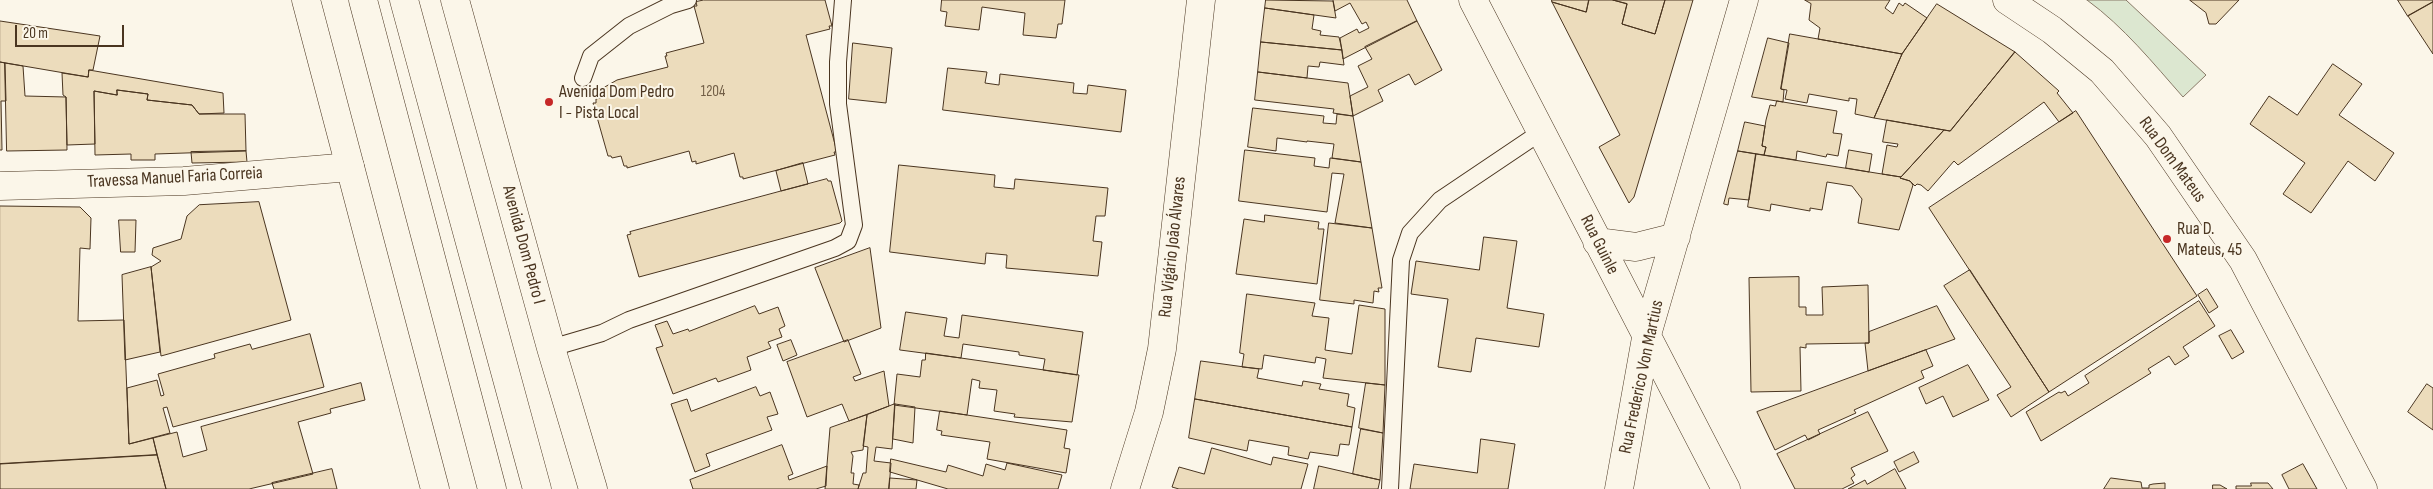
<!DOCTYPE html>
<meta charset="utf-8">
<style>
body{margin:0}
#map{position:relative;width:2433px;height:489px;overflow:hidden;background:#fbf6e9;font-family:"Sofia Sans Condensed",sans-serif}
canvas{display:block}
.scale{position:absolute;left:15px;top:25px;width:109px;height:22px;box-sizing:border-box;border:2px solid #4a3520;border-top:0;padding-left:6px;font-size:15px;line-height:18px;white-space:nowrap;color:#4a3520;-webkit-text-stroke:4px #fbf6e9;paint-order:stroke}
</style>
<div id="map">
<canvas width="2433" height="489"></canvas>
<div class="scale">20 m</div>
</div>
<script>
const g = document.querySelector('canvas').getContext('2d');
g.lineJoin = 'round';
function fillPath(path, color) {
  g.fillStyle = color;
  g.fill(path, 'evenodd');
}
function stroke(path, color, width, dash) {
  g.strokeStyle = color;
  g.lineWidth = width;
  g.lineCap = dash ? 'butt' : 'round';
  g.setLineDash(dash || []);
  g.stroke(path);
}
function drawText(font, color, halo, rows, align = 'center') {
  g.font = font + ' "Sofia Sans Condensed",sans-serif';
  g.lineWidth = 4;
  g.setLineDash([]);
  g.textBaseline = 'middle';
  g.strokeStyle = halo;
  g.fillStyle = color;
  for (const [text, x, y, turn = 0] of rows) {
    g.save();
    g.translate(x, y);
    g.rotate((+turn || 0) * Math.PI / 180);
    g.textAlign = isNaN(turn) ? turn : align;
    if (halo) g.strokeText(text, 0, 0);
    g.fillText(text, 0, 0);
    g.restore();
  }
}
const green = new Path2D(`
 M2087 0H2126L2206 75 2183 97C2153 63 2124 27 2087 0Z`);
const building = new Path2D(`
 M704 0H825L832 26H829L830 29 806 35 837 152H834L835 155 743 179V177H740L734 153 696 164V161L692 162 689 151 627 168V166H624L621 156 612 158 611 156H608L593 103H596V99L605 97 603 88 617 80 668 67 665 56H667L666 53 704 43 694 6H697L696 2Z
 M942 0H1065L1062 24H1058L1056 38 1023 35 1025 13 982 7 979 30 945 26 947 12 941 11Z
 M1266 0 1333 1 1336 18 1265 8Z
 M1407 0 1417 21 1343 59 1340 38 1357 29 1359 33 1369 28 1366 22 1362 24 1350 3 1335 11 1333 0Z
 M1552 0H1589L1586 12 1552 2Z
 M1589 0H1613L1627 4 1622 24 1655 34 1665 0H1693L1634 197 1629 203 1599 147 1620 135 1552 2 1586 12Z
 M1613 0H1665L1655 34 1622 24 1627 4Z
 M1805 0H1890L1885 8 1893 14 1899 3 1903 6 1905 3 1927 18 1902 54 1818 39 1820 28 1809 20 1811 4Z
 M2190 0H2239L2216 24H2209L2206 13Z
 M2398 0H2433V2L2408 16Z
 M2433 2V54L2408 16Z
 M1937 4 2015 52 1950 131 1874 118 1902 54Z
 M1265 8 1314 15 1312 29 1321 31 1320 35 1339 37 1342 50 1261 42Z
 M0 21 100 36 93 70H89L88 77 0 62Z
 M1417 21 1442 70 1415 85 1409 74 1378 90 1383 101 1353 116 1350 96 1368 87 1358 66 1372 59 1365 47Z
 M1790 34 1902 54 1874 118 1855 114 1857 99 1849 98V101L1809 94 1807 103 1785 99 1787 90 1781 89Z
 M1768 38 1789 43 1781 89 1784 90 1783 102 1752 97Z
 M1261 42 1342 50 1344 65 1320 62 1319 67 1308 66 1307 78 1258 72Z
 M853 43 892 48 886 103 849 99Z
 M2015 52 2059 91 2057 93 2073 113 2059 122 2044 102 1958 165 1954 161 1928 191 1921 185 1917 184 1915 186 1910 181 1900 178 1944 130 1950 131Z
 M0 62 5 63 6 101H1L2 150H0Z
 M5 63 23 66 25 96 66 97 67 150 7 151Z
 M2333 64 2362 84 2339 115 2394 153 2375 181 2348 161 2311 213 2283 194 2305 163 2250 124 2269 96 2297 115Z
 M948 68 987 72 985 83 999 85 1000 74 1074 83 1073 93 1087 94 1088 85 1126 90 1121 132 943 110Z
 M89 70 223 93 224 113 199 114 192 105 147 100 148 94 117 90V95L94 91 95 144 67 145 66 97 63 95 62 73 88 77Z
 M1258 72 1348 83 1353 116 1333 113 1334 109 1255 100Z
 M117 90 148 94 147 100 192 105 199 114H245L246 151 155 154V160H131V154L95 155 94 91 117 95Z
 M1777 101 1837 111 1833 133 1842 134 1838 156 1827 154 1826 157 1797 151 1796 160 1764 155 1766 147 1762 146 1766 120 1770 105 1775 106Z
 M1253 108 1324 116 1323 123 1336 124 1337 114 1353 116 1361 162 1332 158 1334 144 1307 141V142L1277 138 1276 151 1248 147Z
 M2076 111 2197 296 2049 392 1929 208Z
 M1887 120 1944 130 1901 177 1882 174 1887 145 1897 147 1898 144 1883 142Z
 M1745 122 1765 126 1762 146 1766 147 1764 155 1738 151Z
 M1245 150 1315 158 1314 166 1329 168 1330 158 1361 162 1372 228 1335 223 1344 174 1332 173 1327 212 1239 201Z
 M1849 150 1872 154 1869 172 1846 168Z
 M246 151 247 162 192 163 191 152Z
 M1738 151 1756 154 1749 200 1729 198 1728 205 1724 204Z
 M1756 154 1901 177 1900 178 1910 181 1913 185 1899 230 1858 223 1862 199 1852 186 1827 182 1822 210 1810 208V211L1771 204 1770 211 1748 207Z
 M803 163 808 184 781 191 776 171Z
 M899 165 995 175 994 187 1014 189 1015 179 1108 188 1105 216H1096L1093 241 1102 242 1098 276 1006 268 1007 255 986 253 985 264 890 252Z
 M827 179 828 181H831L842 221 840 223 639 277 627 235 631 234 630 232Z
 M259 202 291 320 161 356 151 267 161 261 152 255 153 248 181 239 187 216 199 205Z
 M0 206 80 207 91 218 90 249 80 248 78 321 124 320 129 444 153 438 157 455 0 464Z
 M1265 215 1319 222 1318 229H1324L1317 284 1236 274 1244 219 1264 222Z
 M119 220H136L135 252H121Z
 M1329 223 1372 228 1382 288H1378L1379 292 1374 291 1373 303 1354 300V304L1320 300Z
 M1484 237 1517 241 1507 308 1544 314 1539 347 1476 338 1471 372 1438 367 1448 299 1411 294 1416 261 1479 270Z
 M870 248 881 328 844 342 815 268Z
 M151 267 160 352 125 360 122 275Z
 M1970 270 2049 392 2011 417 1997 395 2011 387 1944 286Z
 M1799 277V307H1806V315H1823L1822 287 1868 285 1869 343 1806 344V348L1800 347 1801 391 1751 392 1749 278Z
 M2207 289 2218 307 2209 313 2198 295Z
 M1247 294 1315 303 1312 316 1329 318 1325 350 1352 354 1359 305 1385 309V385L1323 378 1326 359 1316 357 1315 363 1264 355 1262 369 1242 367 1244 354 1240 353Z
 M2199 301 2215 326 2183 347 2189 356 2175 365 2169 356 2148 369 2151 373 2041 441 2026 412 2059 392 2061 393 2065 391 2068 396 2089 383 2085 376Z
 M755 306 759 314 778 307 785 326 779 329 782 337 768 342 771 348 747 357 751 370 718 382 716 378 673 394 656 348 663 346 655 325 667 321 673 334 688 329 689 331Z
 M1937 306 1955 339 1868 371 1865 343H1869V332Z
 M906 312 947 318 944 336 959 338 962 315 1083 332 1077 375 1043 370 1045 359 1019 355V352L963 344 961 358 900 350Z
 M2231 330 2244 352 2232 359 2219 336Z
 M310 334 324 387 173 427 167 407 163 408 170 433 129 444 127 388 157 380 161 396 164 395 158 374 215 358 214 354 250 344 252 349Z
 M791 340 797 355 783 361 777 345Z
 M848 340 861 374 853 377 855 381 884 371 889 406 849 421 842 404 807 417 787 362Z
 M1926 350 1933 366 1921 371 1924 378 1854 410 1856 413 1818 430 1820 434 1808 440 1805 435 1775 450 1757 412Z
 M926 353 1079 375 1072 422 1014 417 1015 414 994 411 997 390 979 388 980 381 972 379 967 415 894 405 897 374 920 377 922 360H925Z
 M1201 361 1259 369 1257 378 1302 386 1303 381 1321 384 1319 389 1349 394 1347 406 1355 408 1352 427 1195 399Z
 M1968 365 1989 400 1953 417 1943 396 1926 404 1919 388Z
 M361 383 365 400 330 409 331 413 298 422 313 474 249 489H166L153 438 177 432 183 457 207 450 201 427Z
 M1366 383 1385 385 1383 433 1359 428Z
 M2427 384 2433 388V430L2408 412Z
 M756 387 760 396 770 392 778 414 767 417 772 430 706 454 710 466 695 472 671 404 687 399 691 411Z
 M1195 399 1352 427 1349 445 1340 444 1338 456 1310 452 1308 459 1288 455 1289 447 1249 440 1247 451 1189 438Z
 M895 404 915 407 913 443 893 439Z
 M895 404 892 449 876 447 874 461 891 463 889 489H858L863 473H866L868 447 863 446 867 415Z
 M940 411 1067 430 1064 448 1070 449 1066 473 987 459 990 442 941 435 942 431 937 430Z
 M1868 412 1888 451 1851 468 1855 475 1851 478 1854 483 1842 489H1795L1777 454Z
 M867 415 863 450 851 452 853 456 851 473H854L853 484 859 485 858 489H825L830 428Z
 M1361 429 1383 433 1380 480 1353 474Z
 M1481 439 1515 444 1508 489H1410L1414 464 1477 473Z
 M782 445 793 474 788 476 789 480 827 466 826 486 816 489H693L690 480Z
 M1212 448 1271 465 1273 457 1308 464 1301 489H1179L1172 487 1179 467 1204 474Z
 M1914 452 1919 462 1899 472 1894 462Z
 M157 455 166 489H0V464Z
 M891 459 946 472 948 465 983 476 986 464 1005 470 1007 463 1062 475 1058 489H948L890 472Z
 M2303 464 2317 489H2289L2282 475Z
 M1319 466 1380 480 1378 489H1314Z
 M332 469 337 489H274L272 483Z
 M1895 469 1906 489H1848L1865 480 1867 484Z
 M890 478 917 480 916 489H889Z
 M2111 478 2141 482 2142 488H2149V485L2153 484 2165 483V489H2104Z
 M2251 483H2268L2273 489H2236V486H2251Z
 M2213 485H2220L2227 489H2213Z`);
const service = new Path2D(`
 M583 78 591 56 629 26 671 5 688 0
 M551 348 602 333 629 320 835 248 848 241 854 225 838 104V62L843 0
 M1390 489 1401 260 1410 233 1440 200 1541 132`);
const minor = new Path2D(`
 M1473 0 1726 489
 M2007 0 2052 30 2102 71 2158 136 2243 260 2363 489
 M0 186 184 181 350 167
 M1597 242 1636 247 1676 237
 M1125 489 1149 412 1162 349 1201 0
 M1619 489 1646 338 1744 0`);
const primary = new Path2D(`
 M306 0 435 489
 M363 0 492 489
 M404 0 537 489
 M455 0 551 348 593 489`);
const markers = [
 [549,102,5,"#c62828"],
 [2167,239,5,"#c62828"]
];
const numberNames = [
 ["1204",713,92]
];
const poiNames = [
 ["Avenida Dom Pedro",559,92],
 ["I - Pista Local",559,113],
 ["Rua D.",2177,229],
 ["Mateus, 45",2177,250]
];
const streetNames = [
 ["Rua Dom Mateus",2172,160,54],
 ["Travessa Manuel Faria Correia",175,178,-3],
 ["Avenida Dom Pedro I",523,245,75],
 ["Rua Guinle",1599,245,63],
 ["Rua Vigário João Álvares",1173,247,-84],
 ["Rua Frederico Von Martius",1642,377,-78]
];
fillPath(green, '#dce7d0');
stroke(green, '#887966', 1);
fillPath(building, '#ecdcbc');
stroke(building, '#4a3520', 1);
stroke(service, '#4a3520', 18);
stroke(minor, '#4a3520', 29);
stroke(primary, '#4a3520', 29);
stroke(service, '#fbf6e9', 16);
stroke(minor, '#fbf6e9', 28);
stroke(primary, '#fbf6e9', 28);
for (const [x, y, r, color] of markers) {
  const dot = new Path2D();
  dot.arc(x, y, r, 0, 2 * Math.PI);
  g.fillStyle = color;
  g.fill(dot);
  stroke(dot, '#fbf6e9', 2);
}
drawText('15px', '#725f47', null, numberNames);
drawText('18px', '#4a3520', '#fbf6e9', poiNames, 'left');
drawText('18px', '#4a3520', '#fbf6e9', streetNames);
</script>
